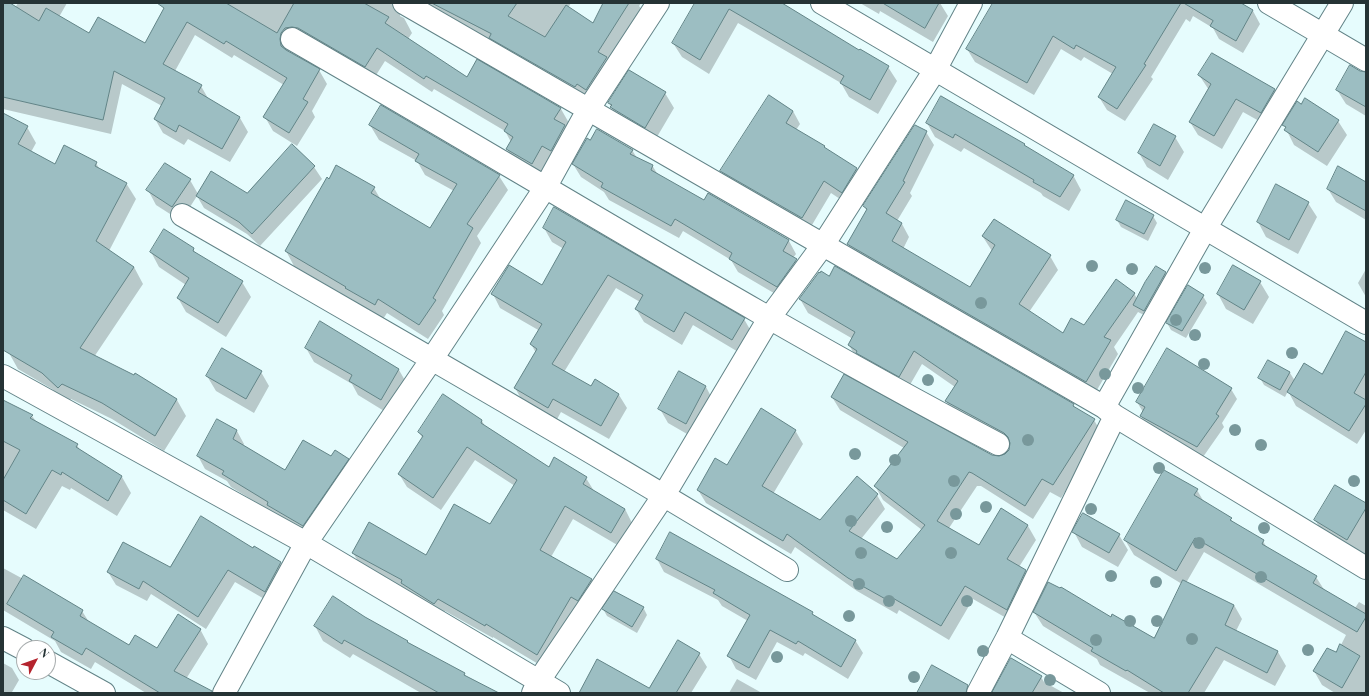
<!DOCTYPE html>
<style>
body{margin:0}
#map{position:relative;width:1369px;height:696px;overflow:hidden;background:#e6fcfd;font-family:"Playfair Display",serif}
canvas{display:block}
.frame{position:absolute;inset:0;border:4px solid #253335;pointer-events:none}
.north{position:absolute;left:16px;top:640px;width:40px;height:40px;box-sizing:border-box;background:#fff;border:1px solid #a8adae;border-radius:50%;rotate:49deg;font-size:11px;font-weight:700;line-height:16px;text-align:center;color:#253335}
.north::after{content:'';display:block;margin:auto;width:14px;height:18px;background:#b5242e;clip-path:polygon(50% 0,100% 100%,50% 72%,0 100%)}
</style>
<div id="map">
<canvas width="1369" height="696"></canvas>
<div class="frame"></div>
<div class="north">N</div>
</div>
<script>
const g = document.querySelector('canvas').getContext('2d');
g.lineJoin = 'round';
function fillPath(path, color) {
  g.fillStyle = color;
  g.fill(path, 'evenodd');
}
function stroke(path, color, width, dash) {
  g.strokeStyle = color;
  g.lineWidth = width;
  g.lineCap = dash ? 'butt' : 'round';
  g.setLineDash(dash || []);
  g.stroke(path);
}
const shadow = new Path2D(`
 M3 3H8L15 8 18 3H67L59 17 89 34 146 45 167 3H571L568 8 593 24 605 3H641L639 6 642 10 595 103 401 12 400 16 404 18 412 33 408 39 467 78 477 61 561 109 569 123 540 177 515 163 507 149 511 142 505 131 434 89 432 92 385 61 373 80 289 47 288 52 319 70 327 84 312 111 315 117 297 146 273 131 265 117 284 85 234 55 232 58 195 35 175 71 201 86 209 100 240 118 248 132 230 162 188 139 184 145 163 133 155 119 162 106 122 84 111 134 3 109Z
 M696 3H778L859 51 888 67 897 81 878 114 849 97 841 83 738 23 709 74 682 57 673 43Z
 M860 3H940L948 16 933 42 880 11 879 14Z
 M994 3H1238L1253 11 1260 24 1243 53 1219 39 1213 28 1193 16 1190 22 1186 19 1151 77 1153 79 1125 121 1107 110 1099 97 1113 74 1084 57 1081 61 1061 49 1034 95 975 62 967 49Z
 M629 72 665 93 674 108 654 142 619 122 609 103Z
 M1360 72 1366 73V116L1346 104 1337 90Z
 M1199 75 1275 90 1282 103 1268 126 1243 112 1222 149 1198 135 1190 122 1209 90Z
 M793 111 800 124 796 130 824 146 826 150 857 169 864 182 849 205 831 193 809 230 729 184 721 171Z
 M3 114 27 127 36 143 31 152 55 165 65 147 96 163 100 170 126 183 136 199 109 251 134 267 143 284 94 357 134 377 136 375 177 400 186 416 164 451 112 419 71 399 68 403 52 389 18 369 9 353 3 348Z
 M1338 121 1347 135 1327 166 1294 145 1284 125Z
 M927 123 1024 144 1026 148 1073 175 1081 190 1069 211 1043 196 1041 193 964 148 961 152 935 137Z
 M370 125 499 176 508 190 477 236 481 243 442 311 444 315 428 339 387 313 383 319 355 303 353 300 294 266 286 251 374 188 381 200 431 230 454 191 425 175 417 161 379 140Z
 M1154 125 1175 137 1184 152 1168 180 1147 167 1139 153Z
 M926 132 934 145 910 193 912 196 897 221 902 224 909 237 903 249 970 289 992 251 983 237 1050 256 1058 270 1029 312 1063 334 1085 326 1134 293 1137 299 1165 273 1170 280 1148 317 1138 312 1114 347 1118 354 1094 395 856 258 848 244 867 211 864 206Z
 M590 141 632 150 637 158 652 165 658 175 704 201 789 241 796 254 793 258 796 260 804 273 784 299 738 272 731 260 683 231 679 238 609 200 604 192 581 177 573 164Z
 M314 167 322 179 260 246 247 234 204 208 197 196 181 221 156 205 148 190 190 180 198 194H247Z
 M1366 183V220L1336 202 1328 189Z
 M1308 203 1317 217 1298 254 1266 237 1258 222Z
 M1153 216 1157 223 1148 241 1121 227 1117 220Z
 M544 228 744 319 752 333 740 353 693 325 682 345 644 322 636 309 640 302 616 288 564 372 591 388 595 381 619 395 627 408 609 439 561 412 556 421 523 402 515 388 536 353 531 344 540 331 500 308 493 294 543 286 564 249 552 242Z
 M193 249 196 254 242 282 251 297 226 337 186 312 178 298 186 285 159 267 151 252Z
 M1366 269V297L1358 283Z
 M1260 282 1269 297 1253 324 1226 309 1218 294Z
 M1203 296 1207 303 1186 338 1171 330 1167 323Z
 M800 299 1073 405 1075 408 1094 420 1102 434 1061 498 1050 492 1033 519 981 486H977L949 528 979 546 1001 509 1028 526 1036 540 1019 567 1025 571 1033 585 1015 623 973 599 949 640 899 610 897 614 857 591 795 547 791 554 706 503 698 490 727 466 795 430 803 444 773 494 820 521 857 478 877 495 885 509 861 539 897 560 922 530 883 500 875 486 904 448 840 410 832 397 992 456 999 457 1005 455 1010 451 1011 446 954 415 946 401 955 387 922 364 907 390 857 359 849 345 853 339 808 313Z
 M320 323 399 370 407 384 389 414 358 395 352 384 314 362 306 348Z
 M1366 343V430L1357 444 1296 406 1288 391 1285 397 1264 385 1260 378 1269 361 1290 373 1295 381 1322 375Z
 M261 372 269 386 254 413 216 391 207 376Z
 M679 372 706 387 714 402 694 438 668 423 660 409Z
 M1231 389 1237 399 1222 423 1224 427 1203 457 1146 426 1141 416 1143 412 1137 402Z
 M3 401 32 416 36 421 77 445 81 452 122 477 131 493 117 516 71 488 70 490 62 486 36 529 3 510Z
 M218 420 237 431 244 444 243 446 286 472 331 458 348 459 355 472 310 538 272 512 231 487 227 481 205 469 198 456Z
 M482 421 485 426 549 468 586 478 594 491 625 509 632 523 619 546 573 519 551 557 592 580 599 593 545 668 493 637V638L445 611 442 617 361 566 353 553 427 557 491 526 515 486 475 460 441 510 407 487 399 474 423 439 419 432Z
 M1197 490 1204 502 1231 519 1234 524 1263 541 1267 548 1316 577 1325 591 1355 608 1359 602 1366 606V693H1335L1322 685 1314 671 1337 653 1346 635 1204 552 1186 583 1234 605 1242 619 1236 631 1278 652 1286 666 1275 686 1224 660 1204 693H1150L1100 665 1097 659 1043 626 1034 612 1111 618 1154 639 1182 584 1134 555 1125 540Z
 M1366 505V555L1323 533 1315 520Z
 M1074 532 1119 535 1128 550 1118 567 1082 547Z
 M254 548 280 563 288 576 273 604 235 582 206 629 151 594 147 601 116 585 108 572 170 569 253 550Z
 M657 559 812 613 815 617 855 640 863 653 848 679 805 653 803 656 777 642 756 680 736 669 729 656 748 621 722 606 718 600 664 572Z
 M3 568 82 611 89 622 129 646 157 649 200 629 208 644 186 679 211 693H146L95 662 91 669 61 652 55 641 3 610Z
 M643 607 647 615 637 633 607 616 603 609Z
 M365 618 407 642 408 644 464 673 467 678 496 693H421L353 654 350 658 323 641 315 626Z
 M699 654 707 667 691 693H585L649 689Z
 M3 663 12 668 19 680 12 692 13 693H3Z
 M1041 677 1044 682 1064 693H993Z
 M737 679 762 693H729Z`);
const building = new Path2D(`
 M3 3H10L39 21 46 8 89 33 98 17 145 43 164 8 157 3H226L277 33 294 3H364L389 17 385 23 467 77 477 59 561 108 554 119 565 125 551 151 542 146 532 164 506 149 513 137 504 131 508 124 426 76 424 79 377 48 365 67 298 28 292 27 285 28 281 33 280 39 281 46 286 50 320 69 303 99 308 102 289 133 263 117 287 78 226 41 224 44 187 22 163 64 202 85 198 92 240 117 222 149 179 125 176 132 154 119 165 98 114 71 103 120 3 97Z
 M432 3H517L508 16 545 37 566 5 593 23 603 3H629L598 52 607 57 586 90 577 84 575 87 489 38 491 34Z
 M695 3H782L859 50 860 49 889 66 870 100 840 83 844 76 729 9 700 60 672 43Z
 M883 3H939L925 28Z
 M993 3H1181L1144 64 1146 65 1117 109 1098 97 1116 67 1076 45 1074 49 1053 36 1027 83 966 49Z
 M1184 3H1241L1253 10 1236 41 1210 26 1213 21Z
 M1212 53 1275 89 1261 113 1236 99 1214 136 1189 122 1211 84 1198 75Z
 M1350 65 1360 71 1366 72V107L1336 90Z
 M629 70 666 92 645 128 610 107 612 105 608 103Z
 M769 95 793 111 786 123 825 146 824 147 857 168 842 193 824 181 802 218 720 171Z
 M941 96 1025 144 1024 145 1074 175 1060 197 1033 182 1034 180 955 134 953 138 926 123Z
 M1305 98 1339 120 1318 152 1284 130 1286 127 1282 125 1297 101 1301 104Z
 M381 105 500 175 467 224 473 228 433 298 436 300 419 325 378 299 375 305 345 288 346 287 285 251 327 177 329 179 336 165 375 187 371 193 430 228 457 184 415 161 419 154 369 125Z
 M3 113 28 126 18 144 55 164 64 145 97 162 95 166 127 183 96 241 134 267 80 348 134 375 135 373 177 399 155 436 102 403 62 384 58 388 42 373 3 350Z
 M1154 124 1176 136 1160 166 1138 153Z
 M915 125 927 131 903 181 905 182 886 213 902 223 892 241 970 287 995 245 982 236 994 219 1051 255 1019 304 1063 333 1071 318 1084 325 1116 279 1135 293 1104 337 1111 340 1086 382 847 244 867 209 863 206Z
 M597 129 633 150 630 154 653 165 651 170 704 200 708 193 789 240 783 251 797 259 777 287 729 259 732 253 675 219 671 226 601 187 603 183 572 164 587 138 590 140Z
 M292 144 315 166 252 234 239 222 196 196 211 171 247 193Z
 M165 163 191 179 172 207 146 190Z
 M1338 166 1366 182V211L1327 189Z
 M1276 184 1309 202 1289 240 1257 222Z
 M1126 200 1154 215 1144 234 1116 220Z
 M554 207 745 318 732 340 685 312 674 332 635 309 643 295 608 275 552 364 591 386 595 379 619 394 601 426 553 399 548 408 514 388 537 349 530 344 542 324 491 294 509 265 542 285 566 242 543 228Z
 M164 229 194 248 193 251 243 281 218 323 177 298 189 278 150 252Z
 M1233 265 1261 281 1244 310 1217 294Z
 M835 266 1074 404 1073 406 1095 419 1053 485 1042 479 1025 506 972 473 969 472 937 521 979 545 1001 508 1028 525 1007 559 1026 570 1007 610 965 586 941 626 891 597 889 601 848 578 787 534 783 541 697 490 715 458 727 465 761 408 796 430 762 486 820 520 857 476 878 494 849 531 897 559 925 525 874 486 908 442 831 397 844 374 992 455 999 456 1005 454 1009 450 1010 443 1008 437 1004 433 945 401 958 381 914 351 899 377 856 353 857 351 848 345 855 332 799 299 819 272 820 273 821 271 829 276Z
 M1156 266 1166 272 1144 311 1133 305 1145 282Z
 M1188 285 1204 295 1182 331 1166 323Z
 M320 321 399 369 381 400 349 381 352 375 305 348Z
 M1346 331 1366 342V372L1354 393 1366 400V404L1349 431 1287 392 1304 363 1322 374Z
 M222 348 262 371 246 399 206 376Z
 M1167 348 1232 388 1216 414 1219 416 1197 447 1140 416 1145 407 1136 402Z
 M1268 360 1290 372 1280 390 1258 378Z
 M679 371 706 386 686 424 658 409Z
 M443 394 482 420 481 423 549 467 554 457 587 477 583 484 625 509 611 533 565 506 540 550 592 579 578 601 571 597 537 655 486 624 485 626 438 599 434 604 401 583 402 580 352 553 369 522 426 555 454 504 490 524 517 480 467 447 433 498 398 474 423 436 418 432Z
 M3 400 33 415 30 418 78 444 76 447 122 476 108 501 62 472 61 475 52 470 26 514 3 500V480L20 450 3 441Z
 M217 419 237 430 233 439 285 470 303 440 331 456 335 450 349 459 303 526 267 505 268 502 222 474 224 471 197 456Z
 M1164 470 1198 489 1194 495 1232 518 1230 520 1264 540 1262 544 1317 576 1313 583 1366 614V617L1357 632 1195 538 1176 571 1124 540Z
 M1335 485 1366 503V508L1347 540 1314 520Z
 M1083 513 1120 534 1109 553 1072 532Z
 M201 516 253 548 254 546 281 562 265 592 228 570 198 617 143 581 139 589 107 572 123 542 170 567Z
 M670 532 813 612 812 614 856 640 841 667 798 641 796 644 770 630 749 668 727 656 750 615 713 593 715 590 656 559Z
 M24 575 83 610 80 616 129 645 135 635 157 648 178 614 201 629 174 671 212 691V693H160L86 648 82 655 51 637 54 632 7 604Z
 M1183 580 1234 605 1225 625 1278 651 1267 673 1216 647 1188 693H1164L1127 670 1126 671 1091 651 1093 648 1033 612 1048 582 1060 588 1061 587 1111 617 1112 614 1154 638Z
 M614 591 644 607 632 627 602 609Z
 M333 596 365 617 408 641 407 642 465 673 464 675 499 693H439L344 640 342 644 314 626Z
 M678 640 700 653 676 693H579L597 659 649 688Z
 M1340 644 1360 656 1342 688 1313 671 1327 648 1336 652Z
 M1011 658 1042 676 1032 693H992Z
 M932 665 968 685 966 693H917Z`);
const minor = new Path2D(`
 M404 3 1104 407 1115 416 1366 568
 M822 3 1366 323
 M1269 3 1366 60
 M292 39C527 174 758 318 998 444
 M182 215C385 332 588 448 787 570
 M3 376 306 543 559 693
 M1104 407 1205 229 1342 3
 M3 638 24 649
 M1007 638 1099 693
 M48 662 104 693
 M224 693 306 543 432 359 545 188 588 110 658 3
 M533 693 538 682 664 495 770 317 823 245 935 70 971 3
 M978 693 1007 638 1115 416`);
const trees = [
 [1092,266],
 [1205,268],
 [1132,269],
 [981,303],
 [1176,320],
 [1195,335],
 [1292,353],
 [1204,364],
 [1105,374],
 [928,380],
 [1138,388],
 [1235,430],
 [1028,440],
 [1261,445],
 [855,454],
 [895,460],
 [1159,468],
 [954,481],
 [1354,481],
 [986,507],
 [1091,509],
 [956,514],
 [851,521],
 [887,527],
 [1264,528],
 [1199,543],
 [861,553],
 [951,553],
 [1111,576],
 [1261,577],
 [1156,582],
 [859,584],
 [889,601],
 [967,601],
 [849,616],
 [1130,621],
 [1157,621],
 [1192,639],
 [1096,640],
 [1308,650],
 [983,651],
 [777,657],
 [914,677],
 [1050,680]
];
fillPath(shadow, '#0003');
fillPath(building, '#9cbec2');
stroke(building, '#628487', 1);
stroke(minor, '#628387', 24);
stroke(minor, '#fff', 22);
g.fillStyle = '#78989b';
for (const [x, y] of trees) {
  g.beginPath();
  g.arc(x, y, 6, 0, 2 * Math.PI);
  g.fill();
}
</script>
